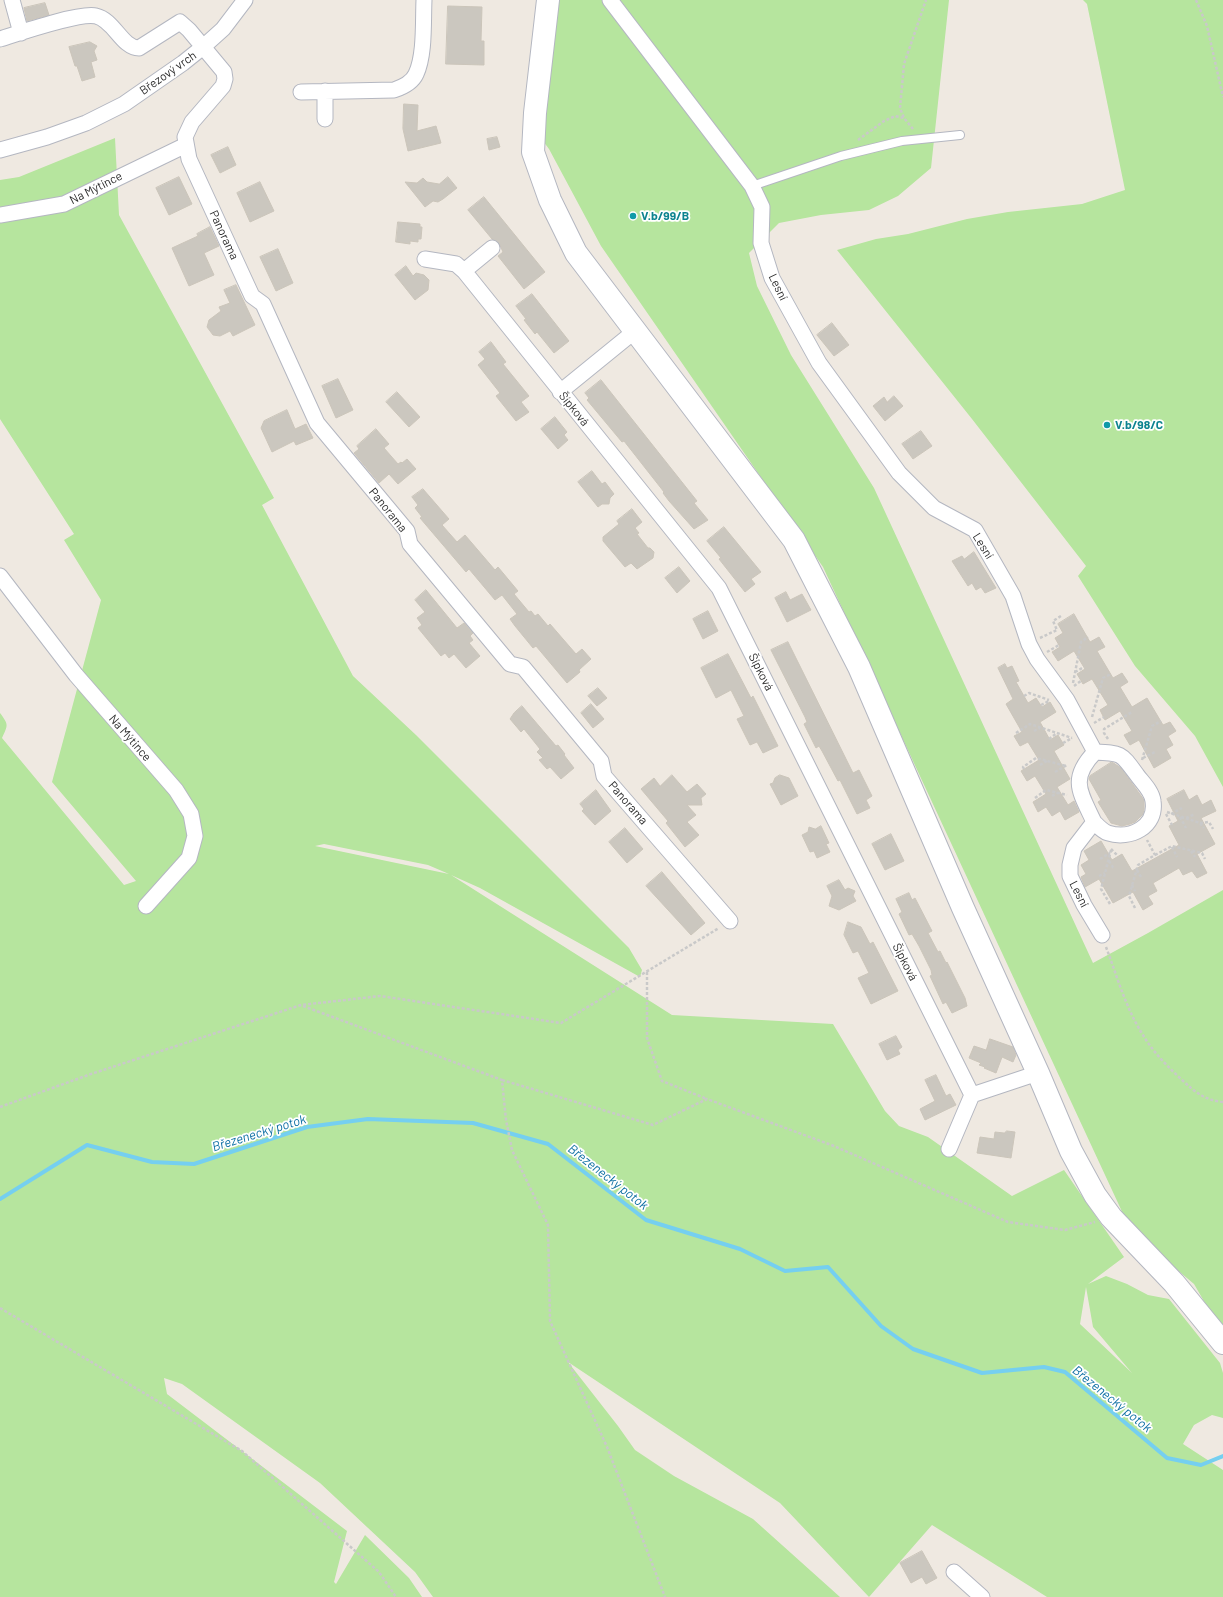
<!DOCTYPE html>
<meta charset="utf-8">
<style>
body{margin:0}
canvas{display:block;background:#efe9e1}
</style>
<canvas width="1223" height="1597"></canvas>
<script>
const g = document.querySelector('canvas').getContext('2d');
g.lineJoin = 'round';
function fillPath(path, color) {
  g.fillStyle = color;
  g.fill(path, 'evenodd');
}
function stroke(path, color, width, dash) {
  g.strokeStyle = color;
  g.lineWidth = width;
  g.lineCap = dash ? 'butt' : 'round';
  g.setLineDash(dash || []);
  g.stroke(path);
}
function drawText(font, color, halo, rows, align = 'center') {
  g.font = font + ' Barlow,sans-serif';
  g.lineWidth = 3.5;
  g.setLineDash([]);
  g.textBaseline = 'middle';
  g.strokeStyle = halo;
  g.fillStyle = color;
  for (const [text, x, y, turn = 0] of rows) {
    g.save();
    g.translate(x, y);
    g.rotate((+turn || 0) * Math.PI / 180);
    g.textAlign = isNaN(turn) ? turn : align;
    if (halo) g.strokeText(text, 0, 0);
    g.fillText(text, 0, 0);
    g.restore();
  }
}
const green = new Path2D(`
 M559 0H949L931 168 898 196 869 210 821 215 779 223 749 253 757 286 791 355 874 488 1093 963 1148 933 1223 890V1334L1194 1284 1131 1231 823 567 601 246 549 149 543 141Z
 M1083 0H1223V787L1195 736 1135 666 1078 576 1086 566 972 419 837 250 876 239 908 234 967 219 1008 212 1082 204 1125 190 1087 4Z
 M115 138 119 215 274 498 262 505 353 676 416 735 629 948 642 970 640 977 480 888 451 875 672 1015 833 1024 885 1111 899 1126 928 1137 1012 1196 1064 1170 1124 1257 1088 1284 1106 1276 1127 1284 1148 1295 1169 1299 1220 1363 1223 1373V1418L1212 1415 1194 1425 1183 1444 1223 1470V1597H1047L932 1525 869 1597 780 1503 568 1362 618 1426 635 1450 674 1476 753 1519 840 1597H433L415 1572 320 1483 182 1384 164 1378 167 1394 347 1531 334 1582 336 1584 365 1535 409 1578 422 1597H0V713C9 725 8 725 2 738L124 885 136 881 52 782 101 600 64 540 74 534 0 419V180L19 177ZM324 844 428 865 449 874 315 846ZM1086 1287 1093 1327 1132 1373 1080 1324Z`);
const stream = new Path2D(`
 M0 1199 87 1145 152 1162 194 1164 307 1127 368 1119 473 1123 548 1144 646 1220 740 1249 785 1271 828 1267 881 1326 913 1349 982 1373 1044 1367 1065 1372 1167 1458 1201 1465 1223 1456`);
const building = new Path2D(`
 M45 3 49 15 27 21 24 8Z
 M448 6 482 7 481 41H484V65L446 64Z
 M90 42 97 46 94 51 97 60 91 62 95 77 82 81 77 66H75L69 47Z
 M404 104 418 105 417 131 436 126 441 143 408 151 403 129Z
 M497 137 500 147 489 150 487 139Z
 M228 147 236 165 220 173 211 155Z
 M179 177 192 204 169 215 156 188Z
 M448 177 457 188 443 199 438 202 433 201 425 207 405 182 417 183 423 178 427 182 439 184Z
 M260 182 274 211 250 222 237 193Z
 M484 197 545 272 524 289 498 256 503 252 499 243 492 239 468 210Z
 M398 222 420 224V227H422L421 239H418V242L410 241V244L396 242Z
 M210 227 219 246 204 253 214 275 189 286 172 248 198 236 197 234Z
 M278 249 293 283 276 291 260 257Z
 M406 266 413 276 416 273 424 275 429 280 428 290 415 300 395 275Z
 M236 285 255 325 233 336 230 331 220 336 213 335 207 327 209 320 221 311 219 307 230 303 224 290Z
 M532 294 569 341 554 353 537 332 535 334 524 320 526 319 516 306Z
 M832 323 849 345 834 356 817 335Z
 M491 342 506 362 503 364 529 396 521 402 529 412 516 421 496 396 500 393 478 365 485 359 479 352Z
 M338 379 353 410 336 418 322 386Z
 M601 380 697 501 694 503 708 520 694 529 669 501 663 493 664 492 624 441 622 442 587 400 589 398 585 393Z
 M397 392 420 417 409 427 386 402Z
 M894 396 903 406 885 421 873 406 884 397 887 402Z
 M287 410 295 429 306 424 313 438 296 445 294 441 272 452 261 428 264 421Z
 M555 417 567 432 564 435 568 440 558 449 541 429Z
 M376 429 389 444 384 448 398 464 401 462 402 463 407 459 416 469 398 484 389 474 379 483 354 453 359 449 357 446Z
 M921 431 932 446 913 459 902 444Z
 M592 471 602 484 605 482 614 494 610 498 609 504H602L598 507 578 482Z
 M423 489 449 519 442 525 457 542 465 535 495 570 498 567 518 591 514 594 529 612 531 611 535 616 538 614 548 626 550 624 576 654 582 649 591 659 579 670 580 672 567 683 536 646 533 648 515 626 510 619 517 614 502 595 495 600 469 569 466 572 420 518 422 517 415 508 418 505 412 497Z
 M632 509 642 522 635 528 639 533 637 534 648 548H650L654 552 653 558 637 569 631 563 625 567 603 541V537L619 524 617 521Z
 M724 527 761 572 751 579 755 584 745 592 719 559 721 558 707 541Z
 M974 552 996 588 985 593 981 587 976 590 972 583 968 586 952 561 962 556 964 559Z
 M679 567 690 581 677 593 665 578Z
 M426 590 457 628 464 623 473 633 470 636 473 640 469 643 480 656 466 668 454 654 449 658 445 653 441 656 418 628 422 625 417 618 425 612 415 600Z
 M786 592 790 600 802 594 811 610 787 622 775 598Z
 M708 611 718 631 703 639 693 619Z
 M1074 614 1090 642 1099 637 1105 647 1097 651 1113 678 1122 673 1128 682 1120 687 1132 707 1147 698 1163 725 1170 722 1176 731 1168 736 1173 745 1166 749 1171 758 1154 768 1139 740 1130 745 1124 735 1132 731 1120 711 1105 720 1100 710 1108 705 1092 679 1083 684 1077 674 1085 669 1074 651 1058 661 1052 652 1060 647 1055 638 1063 633 1058 624Z
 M788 642 853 773 859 770 872 796 866 800 870 808 857 814 840 780 838 781 822 751 819 746 816 748 804 724 807 722 805 717 771 650Z
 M728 654 751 698 753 696 778 746 763 753 757 742 750 745 737 719 744 716 731 690 716 698 701 668Z
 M1005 664 1007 668 1012 666 1019 681 1016 682 1028 703 1036 698 1042 707 1050 702 1056 712 1040 722 1050 740 1058 735 1064 745 1054 751 1070 779 1057 787 1068 805 1074 801 1079 812 1065 820 1060 811 1052 816 1046 807 1038 812 1033 802 1046 794 1035 776 1027 781 1021 771 1039 760 1028 742 1020 746 1014 736 1022 732 1006 704 1013 699 998 668Z
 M598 688 607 698 597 706 588 696Z
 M591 704 604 719 593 728 581 713Z
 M522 706 556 746 558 745 565 754 564 755 574 768 561 779 550 767 547 769 539 760 543 758 537 752 540 749 524 729 521 732 510 719 514 713Z
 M1112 762 1121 768 1144 800V809L1143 814 1135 822 1130 824 1122 826 1111 823 1098 802 1101 800 1089 779 1090 776Z
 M672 775 687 792 697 784 706 794 701 798 702 805H687L696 815 687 822 699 835 685 847 666 823 668 821 641 789 654 778 660 786Z
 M780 775 789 778 798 796 781 805 770 784 773 783 775 778Z
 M596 790 611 811 595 825 582 811 584 809 580 804Z
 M1184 790 1189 800 1197 795 1202 805 1211 800 1216 811 1201 818 1215 844 1197 854 1207 873 1197 878 1192 871 1183 875 1179 868 1153 883 1157 891 1148 896 1153 904 1143 910 1133 892 1113 903 1099 879 1085 887 1081 877 1086 874 1081 865 1089 860 1084 851 1101 841 1112 860 1122 854 1132 871 1179 845 1169 826 1178 821 1167 799Z
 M821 826 829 843 826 844 830 852 817 858 814 851 810 852 802 835 808 832 809 827 815 829Z
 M625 828 643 849 627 863 609 842Z
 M891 834 904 861 885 870 872 844Z
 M662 872 705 923 691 935 646 886Z
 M839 880 845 890 848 888 855 891 853 896 856 901 839 910 829 906 832 896 827 886Z
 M909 893 912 900 915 898 932 931 928 933 938 952 940 951 946 963 947 962 965 998 967 1006 952 1013 946 1002 943 1004 930 976 932 975 931 970 919 946 912 934 909 935 899 914 902 912 896 899Z
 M848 922 861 927 870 944 873 942 898 991 871 1004 858 978 869 973 858 951 853 953 844 935Z
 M896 1036 902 1047 898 1050 900 1054 887 1060 879 1044Z
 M990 1039 1013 1047 1016 1055 1013 1062 1002 1057 996 1073 984 1068 985 1067 979 1065 981 1063 969 1058 974 1046 986 1050Z
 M936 1075 946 1096 950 1094 956 1105 925 1120 920 1109 935 1101 925 1080Z
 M1007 1131 1015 1132 1011 1158 977 1153 980 1137 994 1139 995 1132 1004 1133Z
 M922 1551 937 1578 926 1584 922 1577 911 1583 900 1563Z`);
const path = new Path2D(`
 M1196 0 1207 26 1223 97
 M913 129 904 118 900 108 904 64 926 0
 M858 140 884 121 895 116 904 118
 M1040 638 1057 630 1053 621 1061 616
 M1047 652 1059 645
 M1075 672 1084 667
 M1073 683 1081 642 1088 637
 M1074 686 1081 681
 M1024 696 1029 693 1049 700
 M1041 705 1049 701
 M1092 717 1103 678 1111 674
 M1094 723 1104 717
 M1034 731 1040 728
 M1016 733 1030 724 1072 738
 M1049 739 1057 733
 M1108 739 1104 733V729L1132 712
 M1063 743 1072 738
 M1143 758 1155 752
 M1142 760 1152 726 1161 721
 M1040 765 1047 761
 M1024 769 1023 767 1036 758 1066 766
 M1055 772 1067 765
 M1052 796 1057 793
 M1035 798 1046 790 1067 795
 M1167 812 1200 823 1204 828
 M1166 814 1172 825
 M1171 814 1182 808
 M1180 817 1186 828
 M1186 818 1195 814
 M1200 823 1209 822 1213 829
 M1172 847 1177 857
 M1111 849 1118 856
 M1191 851 1195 857
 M1155 855 1172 846 1202 853 1205 859
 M1100 859 1110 853
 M1109 861 1114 869
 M1137 870 1141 877
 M1099 876 1105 873
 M1132 885 1135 891
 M1110 904 1101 889 1111 850
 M1135 908 1129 896 1138 865 1155 855 1147 840
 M1106 947C1117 976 1126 1009 1143 1035 1153 1052 1167 1066 1181 1079 1195 1092 1204 1100 1223 1102
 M647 972V1038L662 1081 707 1099
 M303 1006 502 1080 506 1120 512 1150 548 1225 550 1321 607 1447 665 1597
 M502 1080 653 1125 707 1099 834 1146 1008 1222 1065 1230 1095 1222
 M0 1107 91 1074 301 1005 380 996 561 1023 719 928
 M0 1308 242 1451 379 1572 396 1597`);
const lane = new Path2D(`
 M752 186 841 156 902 141 960 135`);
const street = new Path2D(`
 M12 0 21 33
 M610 0 752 186 762 207 761 243 772 278 819 363 899 473 934 508 975 530 1013 596 1029 644 1037 659 1067 700 1095 752C1069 779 1080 792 1094 822L1074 848 1070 865V876L1084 905 1102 935
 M0 39C19 33 80 12 96 16 114 20 122 48 139 48L180 22 189 30 224 72 225 79 223 86 192 122 185 137 189 159 252 296 263 304 317 423 407 531 410 544 510 664 523 667 601 761 604 776 730 921
 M301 92 394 90C403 87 412 83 416 74 425 55 423 22 424 0
 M325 119V91
 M0 150 47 137 86 123 124 104 183 63 203 47 223 29 245 0
 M0 215 64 204 186 145
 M425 259 456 264 464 271 719 588 972 1095 1038 1073
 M464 271 492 248
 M560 392 635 331
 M0 576 76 675 176 790 191 814 195 836 189 858 146 906
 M1094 822C1098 826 1102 831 1108 833 1130 840 1157 827 1153 801 1152 791 1142 782 1137 775 1121 753 1122 753 1095 752
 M949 1149 972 1095
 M954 1572 982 1597`);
const secondary = new Path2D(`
 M548 0 535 113 533 152 550 200 576 253 794 540 859 667 963 908 1038 1073 1071 1151 1095 1195 1111 1217 1174 1283 1223 1343`);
const markers = [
 [633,216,4,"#0f9aa8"],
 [1107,425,4,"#0f9aa8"]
];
const streetNames = [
 ["Březový vrch",168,73,-35],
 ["Na Mýtince",96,188,-27],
 ["Panorama",224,235,65],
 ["Lesní",778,287,64],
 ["Šípková",574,409,51],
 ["Panorama",388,510,51],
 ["Lesní",983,546,58],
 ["Šípková",761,672,63],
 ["Na Mýtince",130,738,49],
 ["Panorama",628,803,49],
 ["Lesní",1079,894,63],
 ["Šípková",905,962,63]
];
const cultureNames = [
 ["V.b/99/B",641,216],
 ["V.b/98/C",1115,425]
];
const waterNames = [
 ["Březenecký potok",259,1133,-17],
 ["Březenecký potok",608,1177,38],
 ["Březenecký potok",1112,1399,39]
];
fillPath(green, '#b6e59e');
stroke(stream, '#75cff0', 4);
fillPath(building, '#cbc7bf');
stroke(building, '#cbc5ba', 1);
stroke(lane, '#b4b7c1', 10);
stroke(street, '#b4b7c1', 17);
stroke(secondary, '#b4b7c1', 24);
stroke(path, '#c9c9c9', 2.5, [3, 2]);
stroke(lane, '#fff', 8);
stroke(street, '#fff', 15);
stroke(secondary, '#fff', 22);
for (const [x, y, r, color] of markers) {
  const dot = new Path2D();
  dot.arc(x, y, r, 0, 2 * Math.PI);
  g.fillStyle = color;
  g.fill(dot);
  stroke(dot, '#fff', 1.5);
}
drawText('12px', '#2e2e2e', '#fff', streetNames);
drawText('bold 12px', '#0d838f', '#fff', cultureNames, 'left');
drawText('italic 13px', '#0d6fa3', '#fff', waterNames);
</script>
